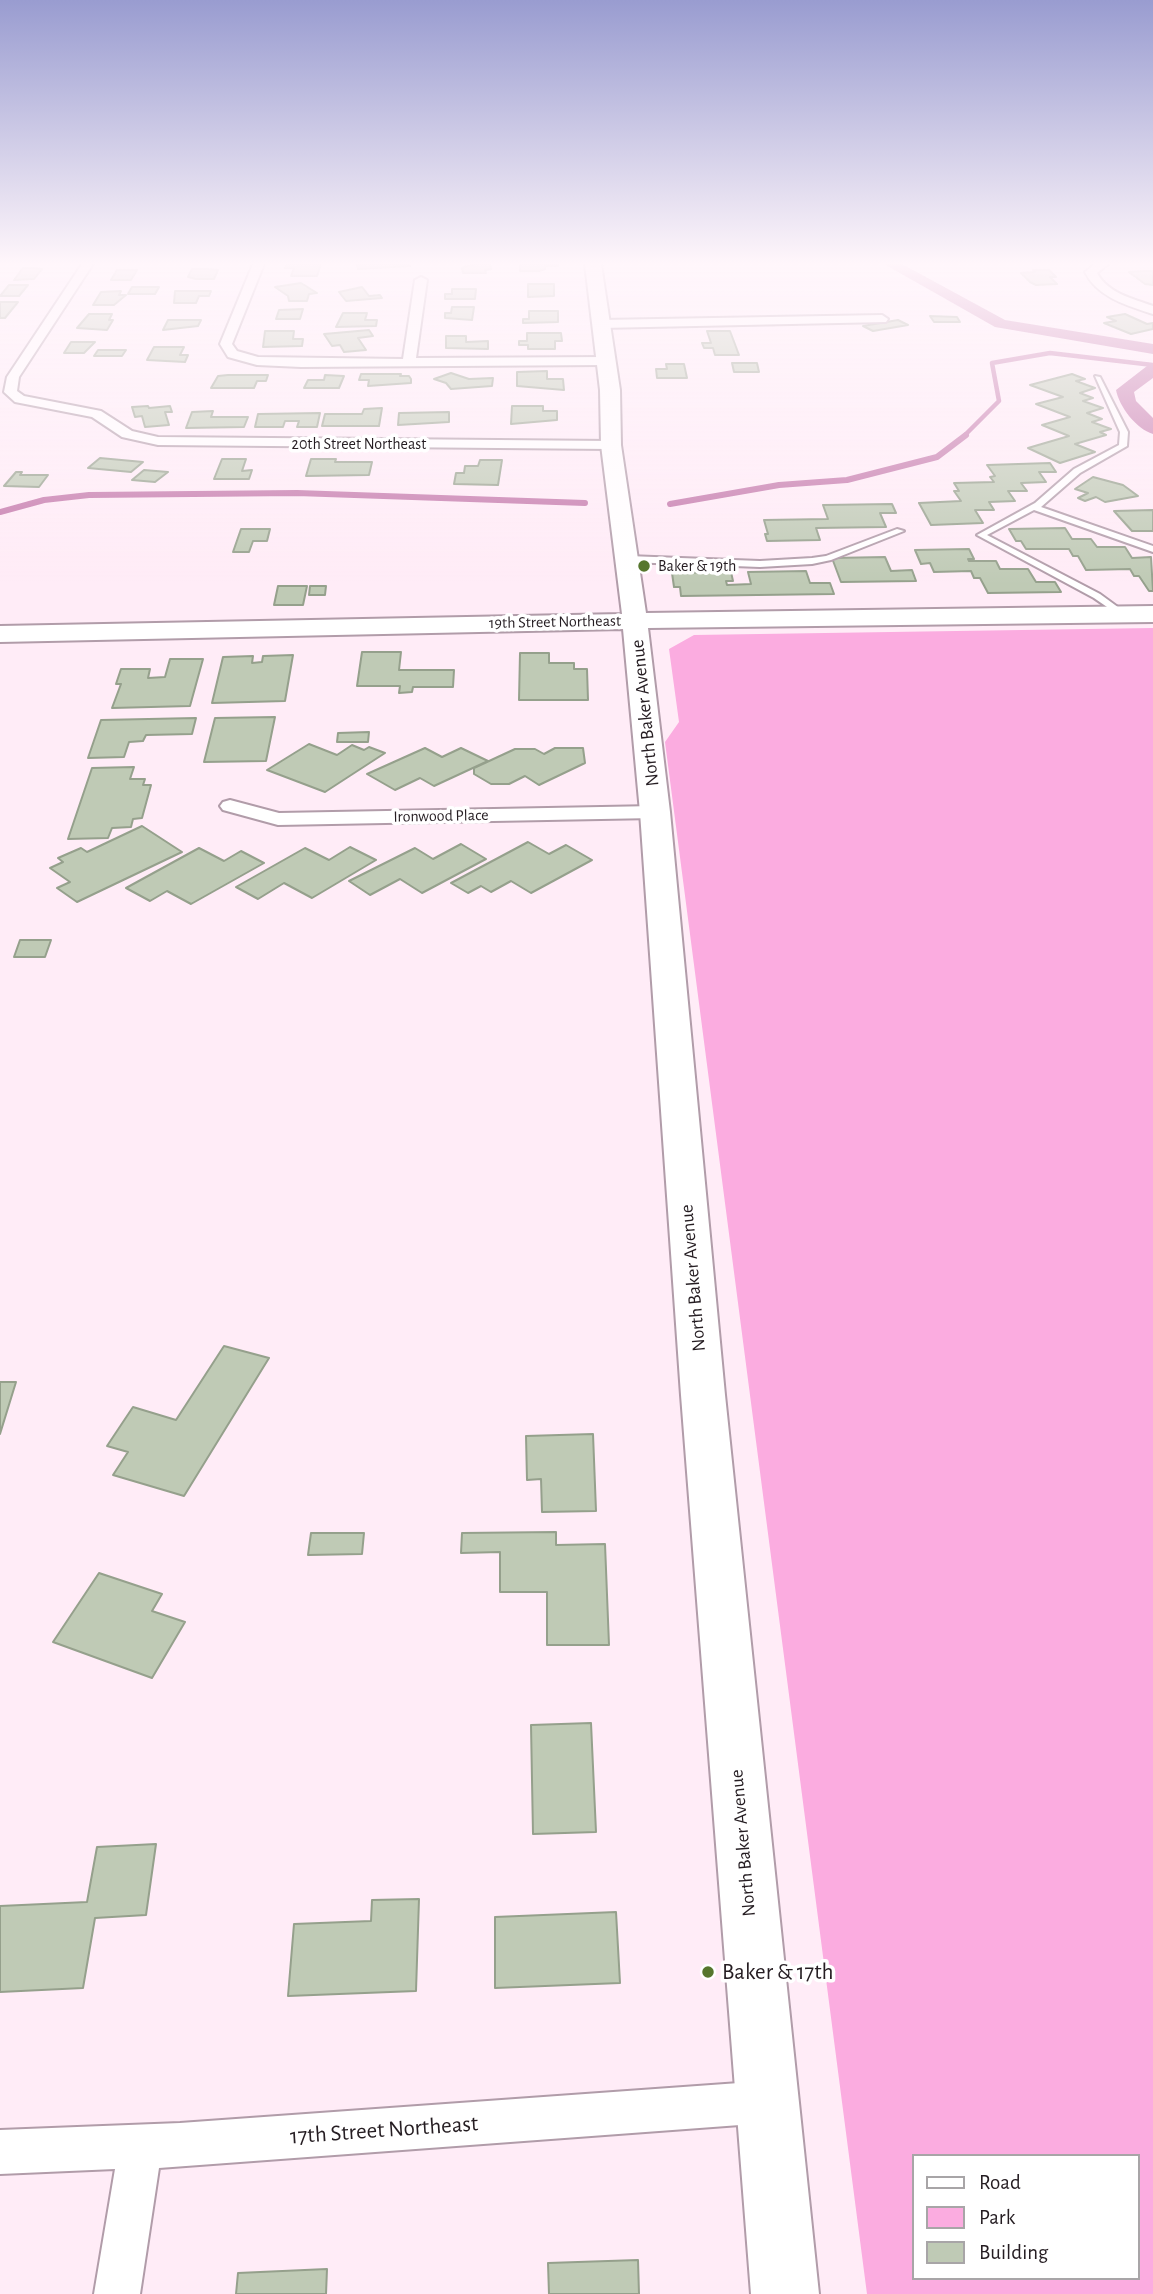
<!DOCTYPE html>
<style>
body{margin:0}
#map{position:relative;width:1153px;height:2294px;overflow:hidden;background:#ffecf7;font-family:"Alegreya Sans",sans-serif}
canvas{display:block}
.legend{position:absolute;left:912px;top:2154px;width:228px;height:126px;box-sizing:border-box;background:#fff;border:2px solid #a8a5a7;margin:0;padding:9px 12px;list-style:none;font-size:21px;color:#251d22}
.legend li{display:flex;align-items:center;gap:14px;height:35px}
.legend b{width:35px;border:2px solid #a8a5a7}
</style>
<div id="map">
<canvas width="1153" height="2294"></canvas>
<ul class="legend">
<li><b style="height:9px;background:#fff"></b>Road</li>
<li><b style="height:19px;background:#fbace0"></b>Park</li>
<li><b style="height:19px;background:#bfcab5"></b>Building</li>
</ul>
</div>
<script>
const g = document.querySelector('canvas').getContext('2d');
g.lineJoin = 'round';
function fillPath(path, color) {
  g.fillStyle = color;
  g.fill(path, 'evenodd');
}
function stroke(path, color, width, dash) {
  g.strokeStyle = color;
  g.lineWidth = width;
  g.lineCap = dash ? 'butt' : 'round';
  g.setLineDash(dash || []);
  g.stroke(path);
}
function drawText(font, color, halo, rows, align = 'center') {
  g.font = font + ' "Alegreya Sans",sans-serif';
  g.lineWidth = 7;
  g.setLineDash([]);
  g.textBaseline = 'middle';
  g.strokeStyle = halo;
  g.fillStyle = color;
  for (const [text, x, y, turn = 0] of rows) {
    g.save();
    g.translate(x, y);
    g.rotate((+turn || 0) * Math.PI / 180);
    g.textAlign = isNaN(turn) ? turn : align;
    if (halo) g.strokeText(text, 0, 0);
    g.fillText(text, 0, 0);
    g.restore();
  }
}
const green = new Path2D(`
 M1153 628V2294H867L665 742 679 722 669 649 694 635ZM913 2156H1137V2278H913Z`);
const streamFar1 = new Path2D(`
 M964 436 999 401 992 363 1050 353 1153 365`);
const stream = new Path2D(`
 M670 504 779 485 847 480 937 457 966 435
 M0 512 44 500 89 495 297 493 585 503`);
const canal = new Path2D(`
 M884 264H902L1005 320 1153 344V354L995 327Z
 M1153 365V378L1134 392 1136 401 1153 418V434C1136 429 1119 406 1116 390L1147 366Z`);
const building = new Path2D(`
 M287 264H321L317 276H291L294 268H285Z
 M366 264H409L410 266 358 269 357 265Z
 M475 264H490L491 269 485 270 486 273H463L462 268Z
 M520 264H558V266H545V269L539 271H520Z
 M23 268H34L42 269 34 279 14 280Z
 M192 269H208L218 270 214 279H196L188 277Z
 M117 270H137L131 280H111Z
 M1033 270H1049L1056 277H1050L1057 284 1036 285 1030 282 1021 273 1035 272Z
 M1144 271H1153V285L1145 284 1129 272Z
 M301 283 317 293 309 294 307 301H289L288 296 275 287Z
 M528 284H554V296L528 297Z
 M9 285H28L19 296H0Z
 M132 287H159L155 294H128Z
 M362 287 369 296 380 295 382 298 346 301 339 292Z
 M452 289H476L475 299H445V294H452Z
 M121 291 119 295H126L114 305H93L101 292Z
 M175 291H211L209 296H199L196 303H174Z
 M0 302H18L5 318H0Z
 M452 307H474L472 320 445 318V313H451Z
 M303 309 300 319H276L279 310Z
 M529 311H558V322L523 323V319H529Z
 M343 313H367L365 320H377L376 326 336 327Z
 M89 314H112L109 320H113L107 330 77 328Z
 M1125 314 1147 324 1153 323V329L1131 334 1104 323 1116 321 1107 317Z
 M930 316 957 317 960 322H934Z
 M168 320H201L198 326 163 330Z
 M898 320 908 325 873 331 863 326Z
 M369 330 373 336 358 338 366 350 344 352 340 345 332 346 324 334Z
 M265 331H294L293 339H303L302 346 263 347Z
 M707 331H730L739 355H715L713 348H704L702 343H711Z
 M527 333H561L562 341H555V349H528V345H519V341H527Z
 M446 336H466V342L488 341V349L446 348Z
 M71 342H95L84 353H64Z
 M154 347H184L180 355H188L185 362 147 360Z
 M98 350H126L122 356H94Z
 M732 363H757L759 372H734Z
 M666 364H684L687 378H657L656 369H667Z
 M547 371V379H563L564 390 517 386V372Z
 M451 373 469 379 493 378 492 386 451 389 446 383 434 379Z
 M361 374H401L400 376H409L411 379V383L368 386 369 380H359Z
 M1072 374 1085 379 1076 381 1095 388 1080 393 1093 398 1083 401 1103 408 1087 413 1102 419 1092 422 1111 429 1100 432 1106 435 1075 444 1095 452 1060 463 1028 448 1069 436 1042 425 1070 417 1036 404 1063 397 1030 385Z
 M228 375H268L266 381H257L254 388H211L218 376Z
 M325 375 344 376 339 388H304L308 380H324Z
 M148 406 149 408 170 406 172 412H165L169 425 145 427 142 416 135 417 132 407Z
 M512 406H543V411H557V420L511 424Z
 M382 408 379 426H322L325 414H362L364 409Z
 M213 411 211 417H248L244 427 186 428 192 412Z
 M449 412V422L398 425 399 413Z
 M320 413 317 427H297L299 421H285L283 427H255L258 414Z
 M100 458 143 462 131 472 88 468Z
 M222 459H246L242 471 252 470 249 479H214Z
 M311 459H336L335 462H372L369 475 306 476Z
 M480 460H502L498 485 454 484 456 473H464L465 466H478Z
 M1050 463 1056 472H1039L1046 482 1021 483 1027 491H1008L1015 501 989 502 994 510H975L983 523 931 525 919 503 961 501 954 491H959L954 483 994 482 990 477 995 476 987 465Z
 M144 470 168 472 155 482 132 480Z
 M16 472H22L20 475H48L39 487 4 486Z
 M1093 477 1123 485 1138 496 1105 502 1096 497 1085 501 1078 498 1088 493 1075 489Z
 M892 504 896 513H880L886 527 816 528 820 540 767 541 765 534H768L764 520 828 519 823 505Z
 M1153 510V531H1132L1114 511Z
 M1065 528 1072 539H1091L1097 547H1125L1132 558 1151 557 1153 591H1149L1139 576H1134L1130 569 1086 570 1078 556H1073L1069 549H1026L1021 541H1016L1009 529Z
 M241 529H270L267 541H253L249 552H233Z
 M969 549 974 559H968L969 561H996L1000 569H1028L1036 582H1055L1061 592 988 593 980 578H974L971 571 934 572 930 563 921 564 915 550Z
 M885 557 891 571 912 570 916 581 841 582 832 558Z
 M806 571 810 583H830L834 594 681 596 680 587H674L672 573 731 572 733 581H726L727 585 751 584 748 572Z
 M278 586H307L303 605H274Z
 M310 586H326L325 595H309Z
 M362 652H401L399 670H454L453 687H413L412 692 399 693 400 686H357Z
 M520 653H549V663H574V669H587L588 700H519Z
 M293 655 285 701 212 703 223 657 253 656 252 663 262 662 263 656Z
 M170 659H203L190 706 112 708 121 684H116L121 669H150L148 678 165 677Z
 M275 717 266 761 204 762 215 718Z
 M196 718 192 734 146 735 143 741 129 742 124 757 88 758 101 720Z
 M369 732 368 742H337L338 733Z
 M309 744 337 755 352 745 364 750 369 747 385 753 325 792 267 770Z
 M425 748 442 757 461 748 488 761 434 786 420 778 395 790 367 774Z
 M555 748H583L585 763 539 785 525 776 509 784H491L474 774V768L515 749H535L544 754Z
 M134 767 130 779H145L143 785H151L142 818 133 819 131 827 112 828 108 838 68 839 92 768Z
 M142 826 182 852 77 902 57 888 70 882 50 868 63 862 58 858 81 848 87 852Z
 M528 842 549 854 566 845 592 860 531 893 511 881 491 892 481 886 468 893 451 883Z
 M461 844 486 859 422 893 400 879 370 895 349 881 415 848 433 859Z
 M350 847 376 860 312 898 284 883 258 899 236 887 305 848 329 860Z
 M199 848 224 861 241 851 264 863 191 904 167 891 150 901 126 888Z
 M20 940H51L45 957H14Z
 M224 1346 269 1358 184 1496 113 1475 128 1452 107 1446 133 1407 176 1420Z
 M0 1382H16L0 1434Z
 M593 1434 596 1511 542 1512 541 1479 527 1480 526 1436Z
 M556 1532V1545L605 1544 609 1645H547V1592H500V1552L461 1553 462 1533Z
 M311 1533H364L362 1554 308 1555Z
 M99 1573 162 1594 152 1611 185 1622 152 1678 53 1642Z
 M591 1723 596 1832 533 1834 531 1725Z
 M156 1844 146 1915 95 1918 83 1988 0 1992V1906L87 1902 97 1847Z
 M419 1899 416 1991 288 1996 294 1924 371 1921 372 1900Z
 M616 1912 620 1983 495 1988V1917Z
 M638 2260 639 2294H549L548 2263Z
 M327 2269 326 2294H236L238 2273Z`);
const lane = new Path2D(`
 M1095 376 1100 377 1128 432 1127 446 1080 473 1041 507 1153 546V552L1034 510 987 535 1100 594 1126 613 1128 615 1123 618 1094 598 977 535 1035 503 1074 469 1119 445 1120 432Z
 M897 529 904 531 831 560 812 564 760 567 628 562 624 559 628 556 760 561 812 558 826 556Z`);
const street = new Path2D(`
 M82 264H93L19 377 17 391 24 396 101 411 132 431 158 437 611 441 618 445 611 449 158 445 122 437 92 417 15 402 4 392 7 377Z
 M253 264H264L232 344 237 351 258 357 403 359 415 280 421 277 427 280 416 358 606 357 612 361 606 365 301 367 257 365 228 357 220 344Z
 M1095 264H1108L1097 273C1107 293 1134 299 1153 306V314C1128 306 1097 297 1085 272Z
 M882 315 888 319 886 322 601 328 595 324 601 320Z
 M230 800 279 813 655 806 662 808 665 812 662 816 655 818 278 825 223 810 220 806 223 802Z
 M767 2081 782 2087 788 2102 782 2117 767 2123 159 2168 140 2294H94L115 2169 0 2174V2130L180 2123Z`);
const secondary = new Path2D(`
 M585 264H601L620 390 621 445 646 613 1153 606V622L648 628 670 812 725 1395 819 2294H751L681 1395 640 812 623 629 0 642V626L622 614 601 445 600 390Z`);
const markers = [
 [644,566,7,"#56762d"],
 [708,1972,7,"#56762d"]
];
const farStreetnames = [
 ["20th Street Northeast",359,444],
 ["19th Street Northeast",555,622,-1],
 ["Ironwood Place",441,816,-1]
];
const farPoinames = [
 ["Baker & 19th",658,566]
];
const streetNames = [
 ["North Baker Avenue",645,713,-96],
 ["North Baker Avenue",693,1278,-95],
 ["North Baker Avenue",743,1843,-95]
];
const nearPoinames = [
 ["Baker & 17th",722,1972]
];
const nearStreetnames = [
 ["17th Street Northeast",384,2130,-4]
];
fillPath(green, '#fbace0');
stroke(streamFar1, '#c478ab', 4.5);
stroke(stream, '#c478ab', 6);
fillPath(canal, '#c478ab');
fillPath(building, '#bfcab5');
stroke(building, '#95a08c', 2);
stroke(lane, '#b19ca9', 4);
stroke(street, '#b19ca9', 4);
stroke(secondary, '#b19ca9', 4);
fillPath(lane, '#fff');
fillPath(street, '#fff');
fillPath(secondary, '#fff');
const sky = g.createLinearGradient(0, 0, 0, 585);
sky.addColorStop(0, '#999cd0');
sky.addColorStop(0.45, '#fff6fb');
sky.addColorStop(1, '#fff6fb00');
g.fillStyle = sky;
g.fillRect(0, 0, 1153, 585);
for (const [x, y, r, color] of markers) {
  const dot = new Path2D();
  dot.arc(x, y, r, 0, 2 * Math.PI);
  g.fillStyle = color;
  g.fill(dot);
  stroke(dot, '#fff', 2.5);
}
drawText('16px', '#251d22', '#fff', farStreetnames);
drawText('16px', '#251d22', '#fff', farPoinames, 'left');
drawText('19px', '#251d22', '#fff', streetNames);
drawText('23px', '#251d22', '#fff', nearPoinames, 'left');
drawText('23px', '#251d22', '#fff', nearStreetnames);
</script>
